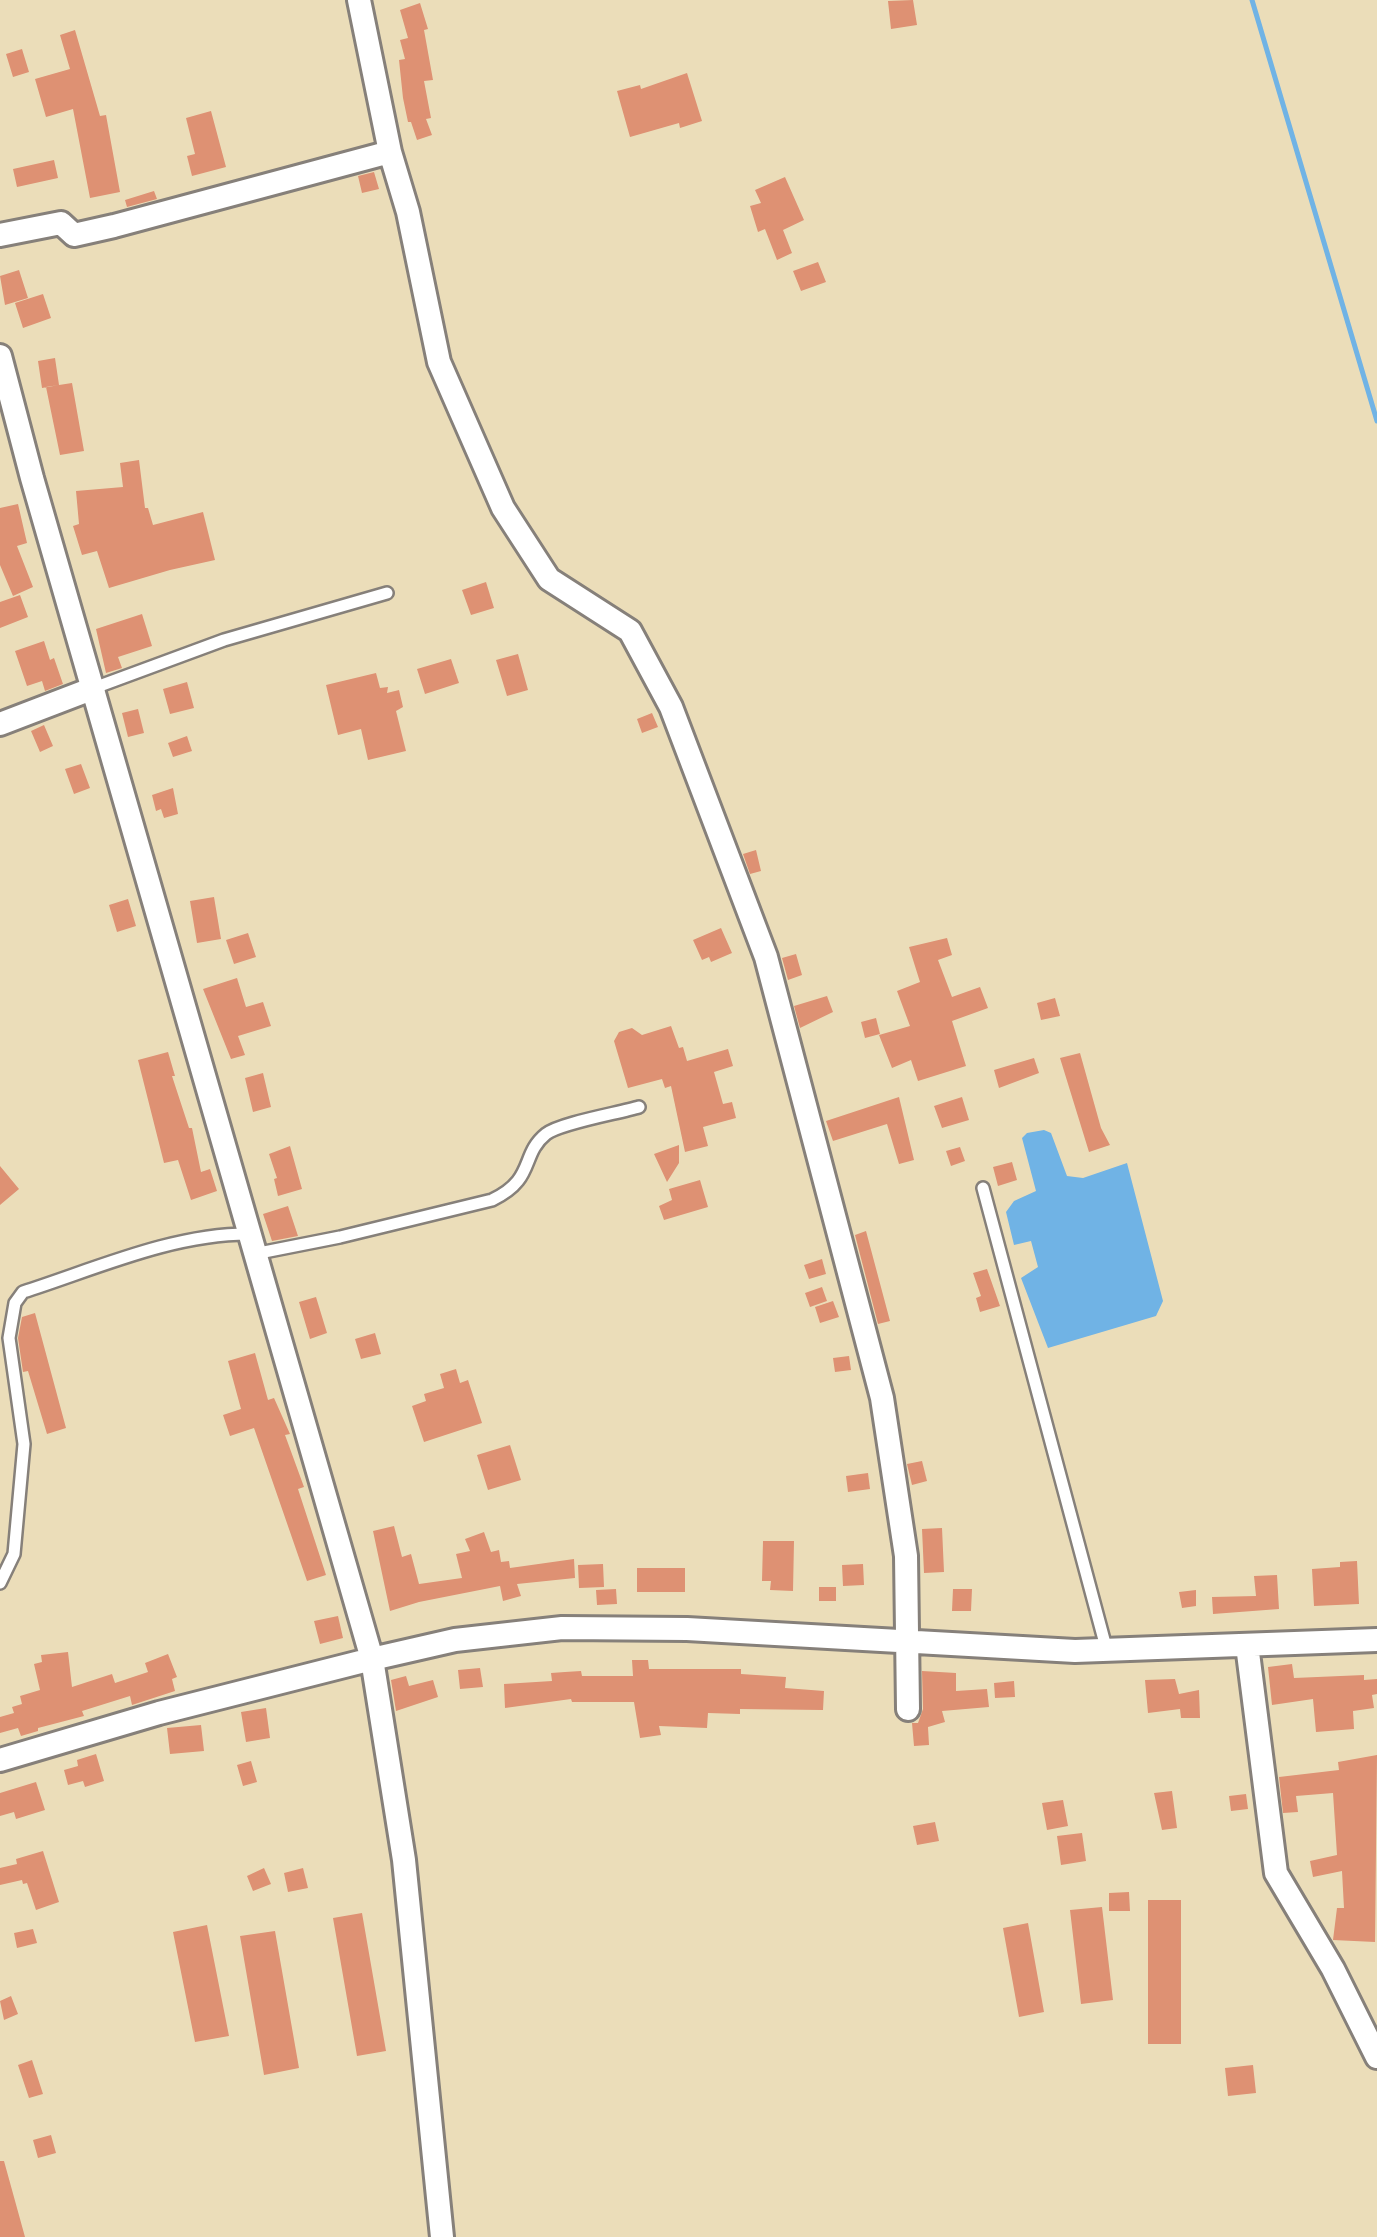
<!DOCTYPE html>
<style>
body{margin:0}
canvas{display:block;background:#ebddb9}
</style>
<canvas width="1377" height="2237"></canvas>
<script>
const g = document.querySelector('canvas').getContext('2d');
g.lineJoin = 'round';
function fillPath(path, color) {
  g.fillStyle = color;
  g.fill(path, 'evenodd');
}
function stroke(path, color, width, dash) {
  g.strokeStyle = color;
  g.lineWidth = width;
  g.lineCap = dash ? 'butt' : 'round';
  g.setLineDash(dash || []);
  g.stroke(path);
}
const water = new Path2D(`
 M1044 1130 1051 1133 1067 1176 1083 1178 1127 1163 1163 1301 1156 1316 1048 1348 1021 1278 1038 1267 1031 1241 1014 1245 1006 1212 1014 1201 1036 1191 1022 1138 1027 1133Z`);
const stream = new Path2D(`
 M1252 0 1377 421`);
const building = new Path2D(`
 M913 0 917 25 891 29 888 1Z
 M420 3 428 29 424 30 433 80 424 81 431 118 426 119 432 135 417 140 411 122H408L403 98 399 60 405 59 400 40 408 38 400 10Z
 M75 30 100 116 106 115 120 192 90 198 73 109 46 117 35 79 70 69 60 35Z
 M22 49 29 72 13 77 6 54Z
 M687 73 702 121 680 128 679 123 630 137 617 91 640 85 641 89Z
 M211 111 226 167 192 176 187 156 195 154 186 118Z
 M54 160 58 178 17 187 13 169Z
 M374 172 379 189 362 193 358 176Z
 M785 177 804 220 783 230 792 253 777 260 765 229 758 232 750 206 761 203 755 190Z
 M154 191 157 199 127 207 125 200Z
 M818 262 826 282 801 291 793 271Z
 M19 270 28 298 5 305 0 276Z
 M43 294 51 318 23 328 15 303Z
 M55 358 59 385 42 388 38 361Z
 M72 383 84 451 60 455 46 387Z
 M139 460 145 508H148L153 525 203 512 215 560 170 570 109 588 97 551 82 555 73 526 79 524 76 491 123 487 120 463Z
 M18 504 27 543 17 546 33 587 13 596 0 565V508Z
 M486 582 494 608 471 615 462 590Z
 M20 595 28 617 0 628V602Z
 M142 614 152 646 118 657 122 668 106 673 96 629Z
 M44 641 50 660 54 658 63 684 45 691 42 681 27 686 15 651Z
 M518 654 528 690 507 696 496 660Z
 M451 659 459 683 425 694 417 669Z
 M376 673 380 688 388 687 387 693 399 690 403 707 396 711 406 751 368 760 361 729 338 735 326 685Z
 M187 682 194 708 170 714 163 689Z
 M138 709 144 733 128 737 122 713Z
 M652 713 658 727 642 733 637 719Z
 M44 725 53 746 40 752 31 731Z
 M187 736 192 751 173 757 168 743Z
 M81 764 90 788 74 794 65 769Z
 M173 788 178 814 164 818 161 809 156 811 152 795Z
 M756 850 761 871 750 874 743 854Z
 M214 897 221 939 197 943 190 901Z
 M128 899 136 926 117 932 109 905Z
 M721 928 732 953 711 962 709 957 702 960 693 940Z
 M248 933 256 957 234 964 226 940Z
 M947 938 952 955 938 960 952 997 980 987 988 1008 952 1021 966 1066 918 1081 911 1060 892 1068 879 1035 910 1026 897 991 920 982 909 947Z
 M796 954 802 975 788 980 782 958Z
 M237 978 246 1007 263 1002 271 1026 238 1036 245 1055 231 1059 203 989Z
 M827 996 833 1012 800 1028 794 1006Z
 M1055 998 1060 1016 1041 1020 1037 1003Z
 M876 1018 880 1034 865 1038 861 1022Z
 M671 1026 679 1048 683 1047 687 1061 728 1049 733 1066 714 1072 723 1104 732 1102 736 1118 703 1127 708 1146 685 1152 671 1086 665 1088 662 1079 628 1088 614 1041 619 1032 632 1028 642 1035Z
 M168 1052 175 1076H172L189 1128H192L201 1172 210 1169 217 1191 191 1200 178 1160 164 1163 138 1060Z
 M1080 1053 1101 1128 1110 1145 1089 1152 1060 1058Z
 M1034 1058 1039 1073 999 1088 994 1070Z
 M263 1073 271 1107 253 1112 245 1078Z
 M899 1097 914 1160 899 1164 887 1124 833 1141 826 1121Z
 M962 1097 969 1120 942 1128 934 1106Z
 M679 1145V1163L667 1182 654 1154Z
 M290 1146 302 1189 278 1196 274 1179 277 1178 269 1154Z
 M960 1147 965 1161 951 1166 946 1151Z
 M1012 1162 1017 1180 998 1186 993 1167Z
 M0 1166 19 1189 0 1205Z
 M700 1180 708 1207 664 1220 659 1206 672 1200 669 1189Z
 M288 1206 298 1236 272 1241 263 1214Z
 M866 1231 890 1321 878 1324 855 1235Z
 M822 1259 826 1274 809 1279 804 1265Z
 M987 1269 1000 1306 980 1312 976 1298 981 1296 973 1273Z
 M822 1287 827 1301 810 1307 805 1293Z
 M316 1297 327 1333 310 1339 299 1302Z
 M833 1301 839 1317 820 1323 815 1307Z
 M35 1313 66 1428 47 1434 28 1371 23 1372 18 1338 22 1317Z
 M375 1333 381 1354 361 1359 355 1339Z
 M255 1353 268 1400 274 1398 290 1434 285 1435 304 1487 298 1489 326 1575 307 1581 254 1428 230 1436 223 1415 241 1409 228 1361Z
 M849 1356 851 1370 835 1372 833 1358Z
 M456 1369 460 1383 468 1380 482 1423 424 1442 412 1406 426 1401 424 1394 444 1388 440 1374Z
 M510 1445 521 1480 488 1490 477 1455Z
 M922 1461 927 1481 912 1485 907 1464Z
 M868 1473 870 1489 848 1492 846 1476Z
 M394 1526 402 1557 411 1554 419 1584 462 1578 456 1554 470 1551 465 1539 484 1532 491 1552 499 1550 501 1562 509 1561 510 1568 574 1559 575 1578 517 1584 521 1596 503 1601 500 1586 419 1602 390 1611 373 1531Z
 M942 1528 944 1572 924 1573 922 1529Z
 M763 1541H794L793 1591 770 1590 771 1581H762Z
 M1357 1561 1359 1604 1314 1606 1312 1569 1340 1567V1562Z
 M603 1564 604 1587 579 1588 578 1565Z
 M863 1564 864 1585 843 1586 842 1565Z
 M637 1568H685V1592H637Z
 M1277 1575 1279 1609 1213 1614 1212 1597 1256 1596 1254 1576Z
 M819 1587H836V1601H819Z
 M616 1589 617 1604 597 1605 596 1590Z
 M953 1589H972L971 1611H952Z
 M1196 1590V1606L1182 1608 1179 1592Z
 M338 1616 343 1638 320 1644 314 1621Z
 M68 1652 72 1687 112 1674 115 1683 148 1672 145 1663 168 1654 177 1677 172 1679 175 1691 132 1705 130 1696 82 1711 84 1716 38 1728V1731L21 1736 18 1728 0 1733V1717L14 1713 12 1707 22 1704 20 1696 40 1690 34 1664 42 1662 41 1655Z
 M632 1660H648L649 1669H741V1674L786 1677 785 1688 824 1691 823 1710 740 1709V1714L708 1713 707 1728 659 1726 661 1735 640 1738 634 1702H572L571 1699 505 1708 504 1684 552 1681 551 1673 565 1672 581 1671 582 1676H633Z
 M1292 1664 1294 1678 1364 1675V1680L1377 1679V1694L1372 1695 1374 1708 1353 1711 1354 1729 1316 1732 1313 1699 1272 1705 1268 1667Z
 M480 1668 483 1687 460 1689 458 1670Z
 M922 1671 956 1673V1691L987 1689 989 1707 942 1711 945 1722 928 1727 929 1745 914 1746 912 1723H918L923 1709Z
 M406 1676 409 1686 433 1680 438 1697 396 1711 391 1680Z
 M1175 1679 1179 1694 1199 1690 1200 1718H1181L1180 1709 1148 1713 1145 1680Z
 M1014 1681 1015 1697 995 1698 994 1683Z
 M266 1708 270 1738 246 1742 241 1712Z
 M201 1725 204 1751 170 1754 167 1728Z
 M96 1754 104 1781 85 1787 83 1781 68 1785 64 1770 78 1766 77 1760Z
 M1377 1755 1375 1942 1333 1940 1337 1908H1344L1342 1871 1313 1877 1310 1861 1337 1855 1333 1793 1296 1796 1298 1812 1283 1813 1279 1777 1339 1770 1338 1762Z
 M251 1761 257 1782 243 1786 237 1765Z
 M36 1782 45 1810 16 1819 14 1812 0 1816V1793Z
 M1172 1791 1177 1828 1162 1830 1154 1793Z
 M1246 1794 1248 1809 1231 1811 1229 1796Z
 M1063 1800 1068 1826 1047 1830 1042 1803Z
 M935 1822 939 1841 917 1845 913 1826Z
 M1082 1833 1086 1861 1061 1865 1057 1836Z
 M43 1851 59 1902 36 1910 27 1883 23 1884 22 1880 0 1885V1868L17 1864 16 1859Z
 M264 1868 271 1884 253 1891 247 1876Z
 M303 1868 308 1888 288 1892 284 1873Z
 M1129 1892 1130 1911H1109V1893Z
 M1148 1900H1181V2044H1148Z
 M1102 1907 1113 2000 1081 2004 1070 1910Z
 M362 1913 386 2051 357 2056 333 1918Z
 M1028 1923 1044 2012 1019 2017 1003 1928Z
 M207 1925 229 2036 195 2042 173 1932Z
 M33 1929 37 1943 17 1948 14 1933Z
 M275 1931 299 2068 264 2075 240 1936Z
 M11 1996 18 2014 4 2020 0 2001Z
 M32 2060 43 2094 29 2098 18 2065Z
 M1253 2065 1256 2093 1228 2096 1225 2068Z
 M51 2135 56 2153 38 2158 33 2140Z
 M0 2161H4L25 2237H0Z`);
const service = new Path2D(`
 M94 688 224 640 387 593
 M983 1188 1107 1651
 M254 1254 340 1237 492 1200C536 1179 520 1155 546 1134 560 1123 619 1113 639 1107
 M0 1583 14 1554 24 1444 9 1338 15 1303 23 1292C95 1269 172 1234 248 1234`);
const minor = new Path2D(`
 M359 0 390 152 408 212 439 362 503 508 549 579 630 631 671 707 766 957 882 1398 906 1556 908 1709
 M0 235 61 223 74 235 114 226 390 152
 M0 356 32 478 372 1659 404 1860 442 2237
 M0 724 94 688
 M1247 1645 1276 1873 1333 1969 1377 2057
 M0 1760 159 1713 372 1659 455 1640 562 1628 687 1629 1075 1651 1377 1640`);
fillPath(water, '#70b3e5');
stroke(stream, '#70b3e5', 5);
fillPath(building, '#de9173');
stroke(service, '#86807a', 16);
stroke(minor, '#86807a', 28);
stroke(service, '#fff', 11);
stroke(minor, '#fff', 22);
</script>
